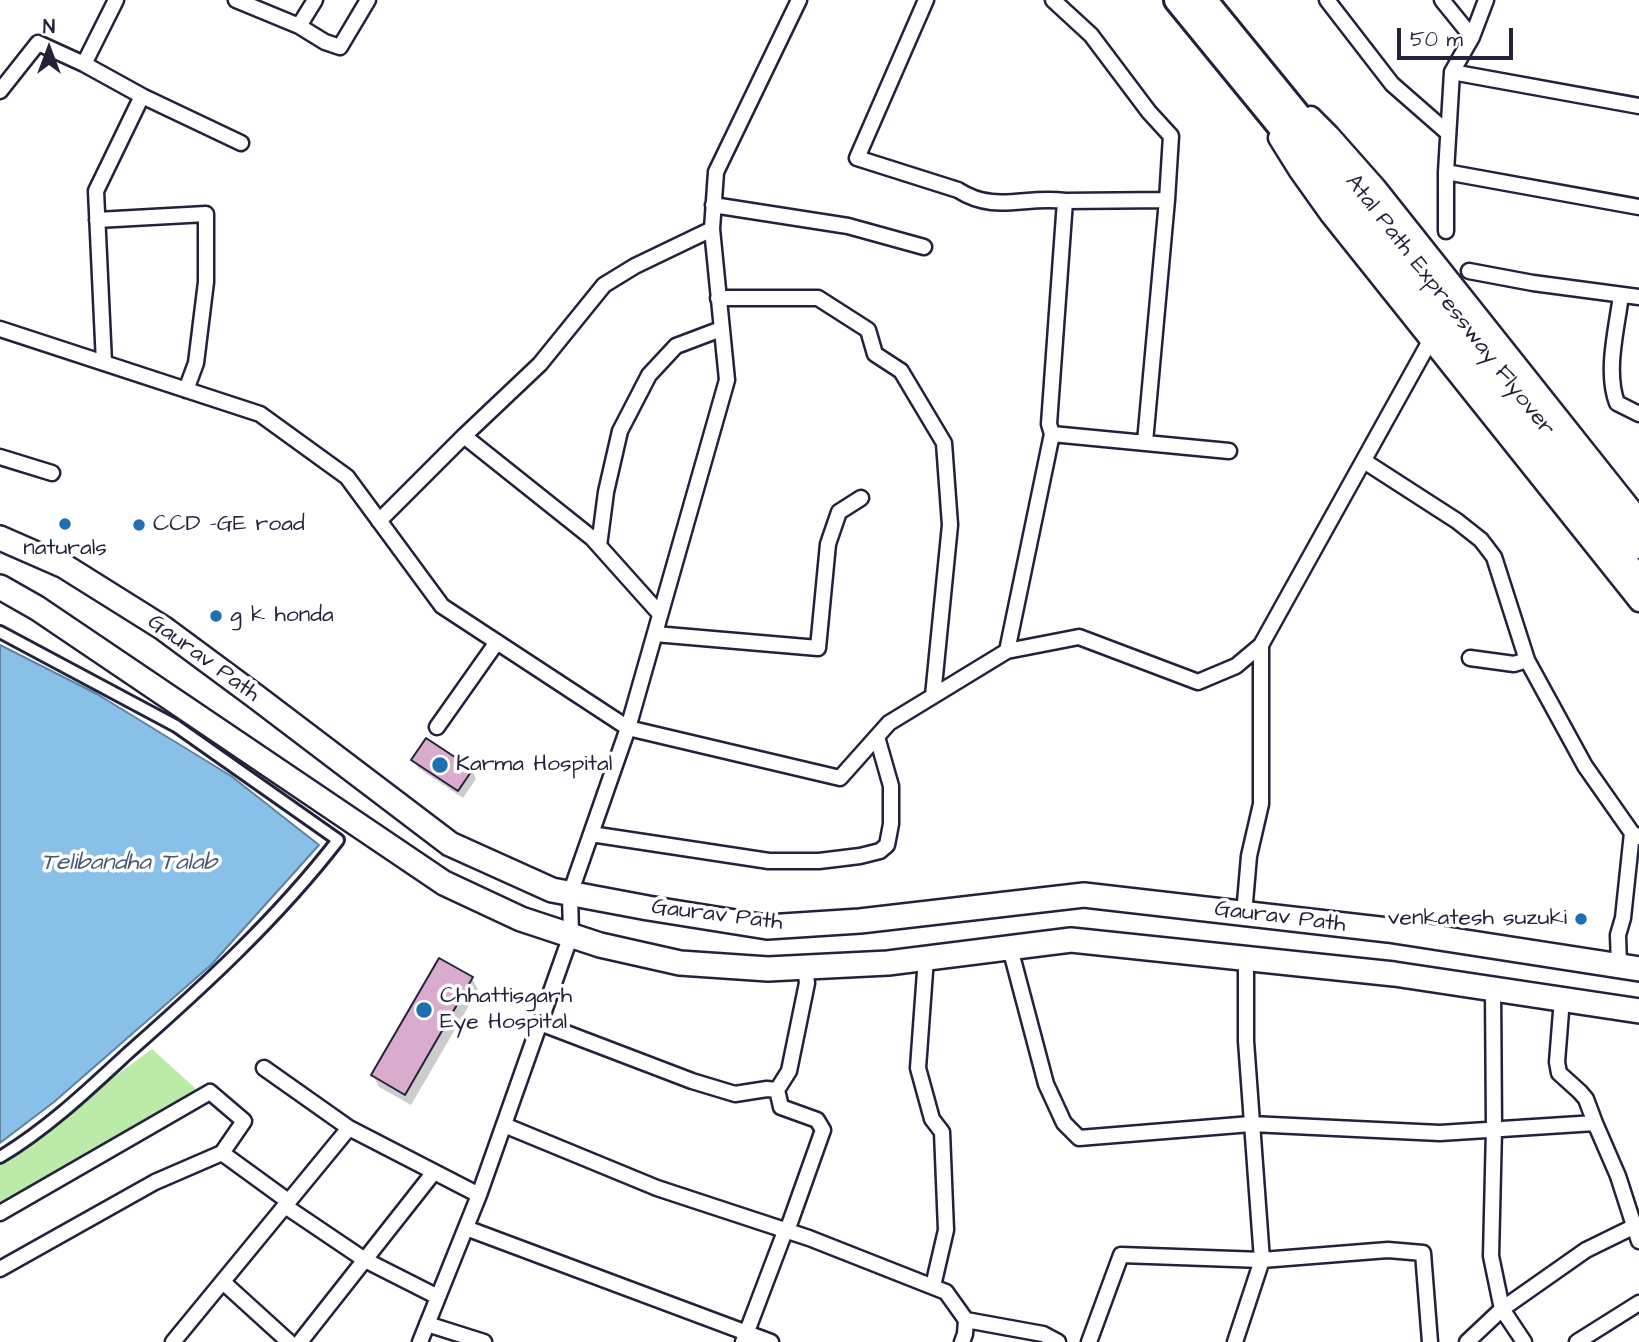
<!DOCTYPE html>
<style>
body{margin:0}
#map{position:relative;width:1639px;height:1342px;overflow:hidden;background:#fff;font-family:"Architects Daughter",sans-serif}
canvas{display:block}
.north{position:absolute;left:14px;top:14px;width:70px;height:70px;-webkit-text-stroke:5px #fff;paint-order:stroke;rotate:0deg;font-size:19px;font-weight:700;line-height:28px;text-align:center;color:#22223b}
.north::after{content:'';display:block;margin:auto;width:24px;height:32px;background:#22223b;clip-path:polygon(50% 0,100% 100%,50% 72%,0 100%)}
.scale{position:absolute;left:1397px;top:28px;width:116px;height:32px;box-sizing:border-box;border:4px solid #22223b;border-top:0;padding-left:9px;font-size:21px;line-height:24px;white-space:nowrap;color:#22223b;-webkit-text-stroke:5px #fff;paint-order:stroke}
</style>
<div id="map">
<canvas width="1639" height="1342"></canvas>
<div class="north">N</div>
<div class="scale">50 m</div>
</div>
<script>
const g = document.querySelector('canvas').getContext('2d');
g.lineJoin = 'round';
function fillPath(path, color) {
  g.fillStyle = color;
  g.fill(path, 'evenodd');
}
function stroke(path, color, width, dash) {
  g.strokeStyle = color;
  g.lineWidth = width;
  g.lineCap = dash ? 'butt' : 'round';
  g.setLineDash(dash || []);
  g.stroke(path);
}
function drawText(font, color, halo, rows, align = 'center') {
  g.font = font + ' "Architects Daughter",sans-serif';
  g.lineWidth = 7;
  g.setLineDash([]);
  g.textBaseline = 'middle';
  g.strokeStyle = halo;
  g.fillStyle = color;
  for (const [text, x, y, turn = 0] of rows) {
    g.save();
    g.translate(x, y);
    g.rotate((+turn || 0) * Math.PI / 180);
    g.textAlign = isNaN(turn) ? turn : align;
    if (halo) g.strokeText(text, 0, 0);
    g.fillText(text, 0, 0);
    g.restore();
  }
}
const green = new Path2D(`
 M152 1049 196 1089 91 1158 0 1212V1160Z`);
const water = new Path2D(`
 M0 645 97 694 231 776 319 845 211 965 54 1102 0 1143Z`);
const shadow = new Path2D(`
 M413 760 472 770 476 779 463 798 418 768Z
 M472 978 478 990 411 1105 379 1087 373 1075Z`);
const building = new Path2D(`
 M426 738 473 769 458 791 411 760Z
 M439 958 473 977 405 1095 371 1075Z`);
const pedestrian = new Path2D(`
 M0 632 176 726 338 840C277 919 203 987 128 1053 88 1090 47 1129 0 1157`);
const minor = new Path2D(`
 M236 0 299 26 325 42 340 47 368 0
 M926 0 857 158 958 190C995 214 1026 195 1065 201L1167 200
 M1053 0 1091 35 1149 112 1171 136 1167 200 1145 442
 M1327 0 1392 84 1448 133
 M1442 0 1472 37 1452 72 1446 172V231
 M299 26 315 0
 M1472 37 1486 0
 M84 64 116 0
 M1452 72 1639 106
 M0 91 38 43 84 64 142 96 241 143
 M1446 172 1639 207
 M713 205 848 226 924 247
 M97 220 206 214V282L196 363 186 390
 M1469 271 1533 283 1639 297
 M1621 295C1617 328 1605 371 1617 403L1639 414
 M718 298H818L868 330 875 354 901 371 944 443 950 525 933 696
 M0 329 260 414 347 477 442 606 628 728 840 778 889 723 1007 651 1079 637 1198 682 1236 666 1261 645 1430 341
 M104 363 96 191 142 96
 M1052 434 1229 451
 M464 436 592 538 660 614
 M0 457 52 473
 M1364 461 1457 521 1481 540 1494 557 1527 660 1585 766 1632 833 1639 837
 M379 521 464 436 540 364 604 285 635 266 712 229
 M599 546 606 492 620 431 649 375 676 346 721 329
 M655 634 818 648 828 544 839 512 861 498
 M1007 651 1052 434 1049 424 1065 201
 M1470 658 1514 664 1527 660
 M437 727 497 642
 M591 834 769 861H819L860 856 880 851 887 845 891 824V786L877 737
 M1244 914 1249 856 1261 804V645
 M1010 948 1046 1084 1064 1123 1079 1138 1251 1124 1440 1133 1595 1123 1618 1176 1639 1241
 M926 958 918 1068 932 1119 942 1132 946 1230 933 1286
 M1619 966 1618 935 1623 918 1632 833
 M1493 989 1494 1129 1491 1256 1502 1309 1524 1342
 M1562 999 1557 1062 1559 1073 1580 1092 1586 1099 1595 1123
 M540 1023 692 1081 735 1094 767 1089 777 1090 781 1107 817 1120 823 1130 787 1231 784 1234 743 1342
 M264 1068 349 1128 479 1195
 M777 1090 789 1071 807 983 805 967
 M504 1125 657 1188 809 1238 946 1292 966 1320 965 1334 962 1342
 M285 1206 365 1260 438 1297
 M0 1213 210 1092 244 1121 222 1153
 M466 1228 771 1342
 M0 1269 155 1182 222 1153 288 1201
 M223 1282 289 1342
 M966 1320 1043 1334 1058 1342
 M427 1324 484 1342
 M173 1342 349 1128
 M300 1342 434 1172
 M420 1342 479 1195 571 935 570 894 628 728 727 380 712 229 716 172 799 0
 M1089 1342 1121 1255 1262 1260 1388 1250 1423 1253 1430 1342
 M1235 1342 1262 1260 1246 1041V958
 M1467 1342 1502 1309 1586 1250 1633 1227
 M1577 1342 1639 1303`);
const tertiary = new Path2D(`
 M1311 116 1330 135 1376 187 1639 518
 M1278 138 1298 170 1330 215 1639 602`);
const primary = new Path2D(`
 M0 538 64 566 163 628 255 696 450 844 552 890 648 908 767 927 860 921 1084 895 1388 930 1639 969
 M0 587 37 608 444 883 521 919 600 945 680 963 768 969 888 963 1071 940 1394 974 1639 1011`);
const trunk = new Path2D(`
 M1177 0 1303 154 1639 580
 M1204 0 1305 124 1639 546`);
const markers = [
 [65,524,7,"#1f6fb2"],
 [139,525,7,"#1f6fb2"],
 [216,616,7,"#1f6fb2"],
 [440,765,9,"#1f6fb2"],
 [1581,919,7,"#1f6fb2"],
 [424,1010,9,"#1f6fb2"]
];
const streetNames = [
 ["Atal Path Expressway Flyover",1449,306,52],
 ["Gaurav Path",203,659,36],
 ["Gaurav Path",717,916,7],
 ["Gaurav Path",1280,918,7]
];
const poiNames = [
 ["CCD -GE road",153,525],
 ["naturals",65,549,"center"],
 ["g k honda",230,616],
 ["Karma Hospital",456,765],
 ["venkatesh suzuki",1567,919,"right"],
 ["Chhattisgarh",440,997],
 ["Eye Hospital",440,1023]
];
const waterNames = [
 ["Telibandha Talab",129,864]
];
fillPath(green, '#bceaa8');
fillPath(water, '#88c0e7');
stroke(water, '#5f81a2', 2);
fillPath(shadow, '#0003');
fillPath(building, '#d9acce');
stroke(building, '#22223b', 2);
stroke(pedestrian, '#22223b', 16);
stroke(minor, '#22223b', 19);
stroke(tertiary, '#22223b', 23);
stroke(primary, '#22223b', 28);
stroke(trunk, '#22223b', 30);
stroke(pedestrian, '#fff', 10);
stroke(minor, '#fff', 14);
stroke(tertiary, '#fff', 18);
stroke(primary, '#fff', 23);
stroke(trunk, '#fff', 24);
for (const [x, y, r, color] of markers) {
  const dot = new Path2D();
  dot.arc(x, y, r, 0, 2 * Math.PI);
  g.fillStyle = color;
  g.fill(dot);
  stroke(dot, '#fff', 2.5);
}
drawText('23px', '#22223b', '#fff', streetNames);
drawText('23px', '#22223b', '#fff', poiNames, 'left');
drawText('italic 24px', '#465977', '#fff', waterNames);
</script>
